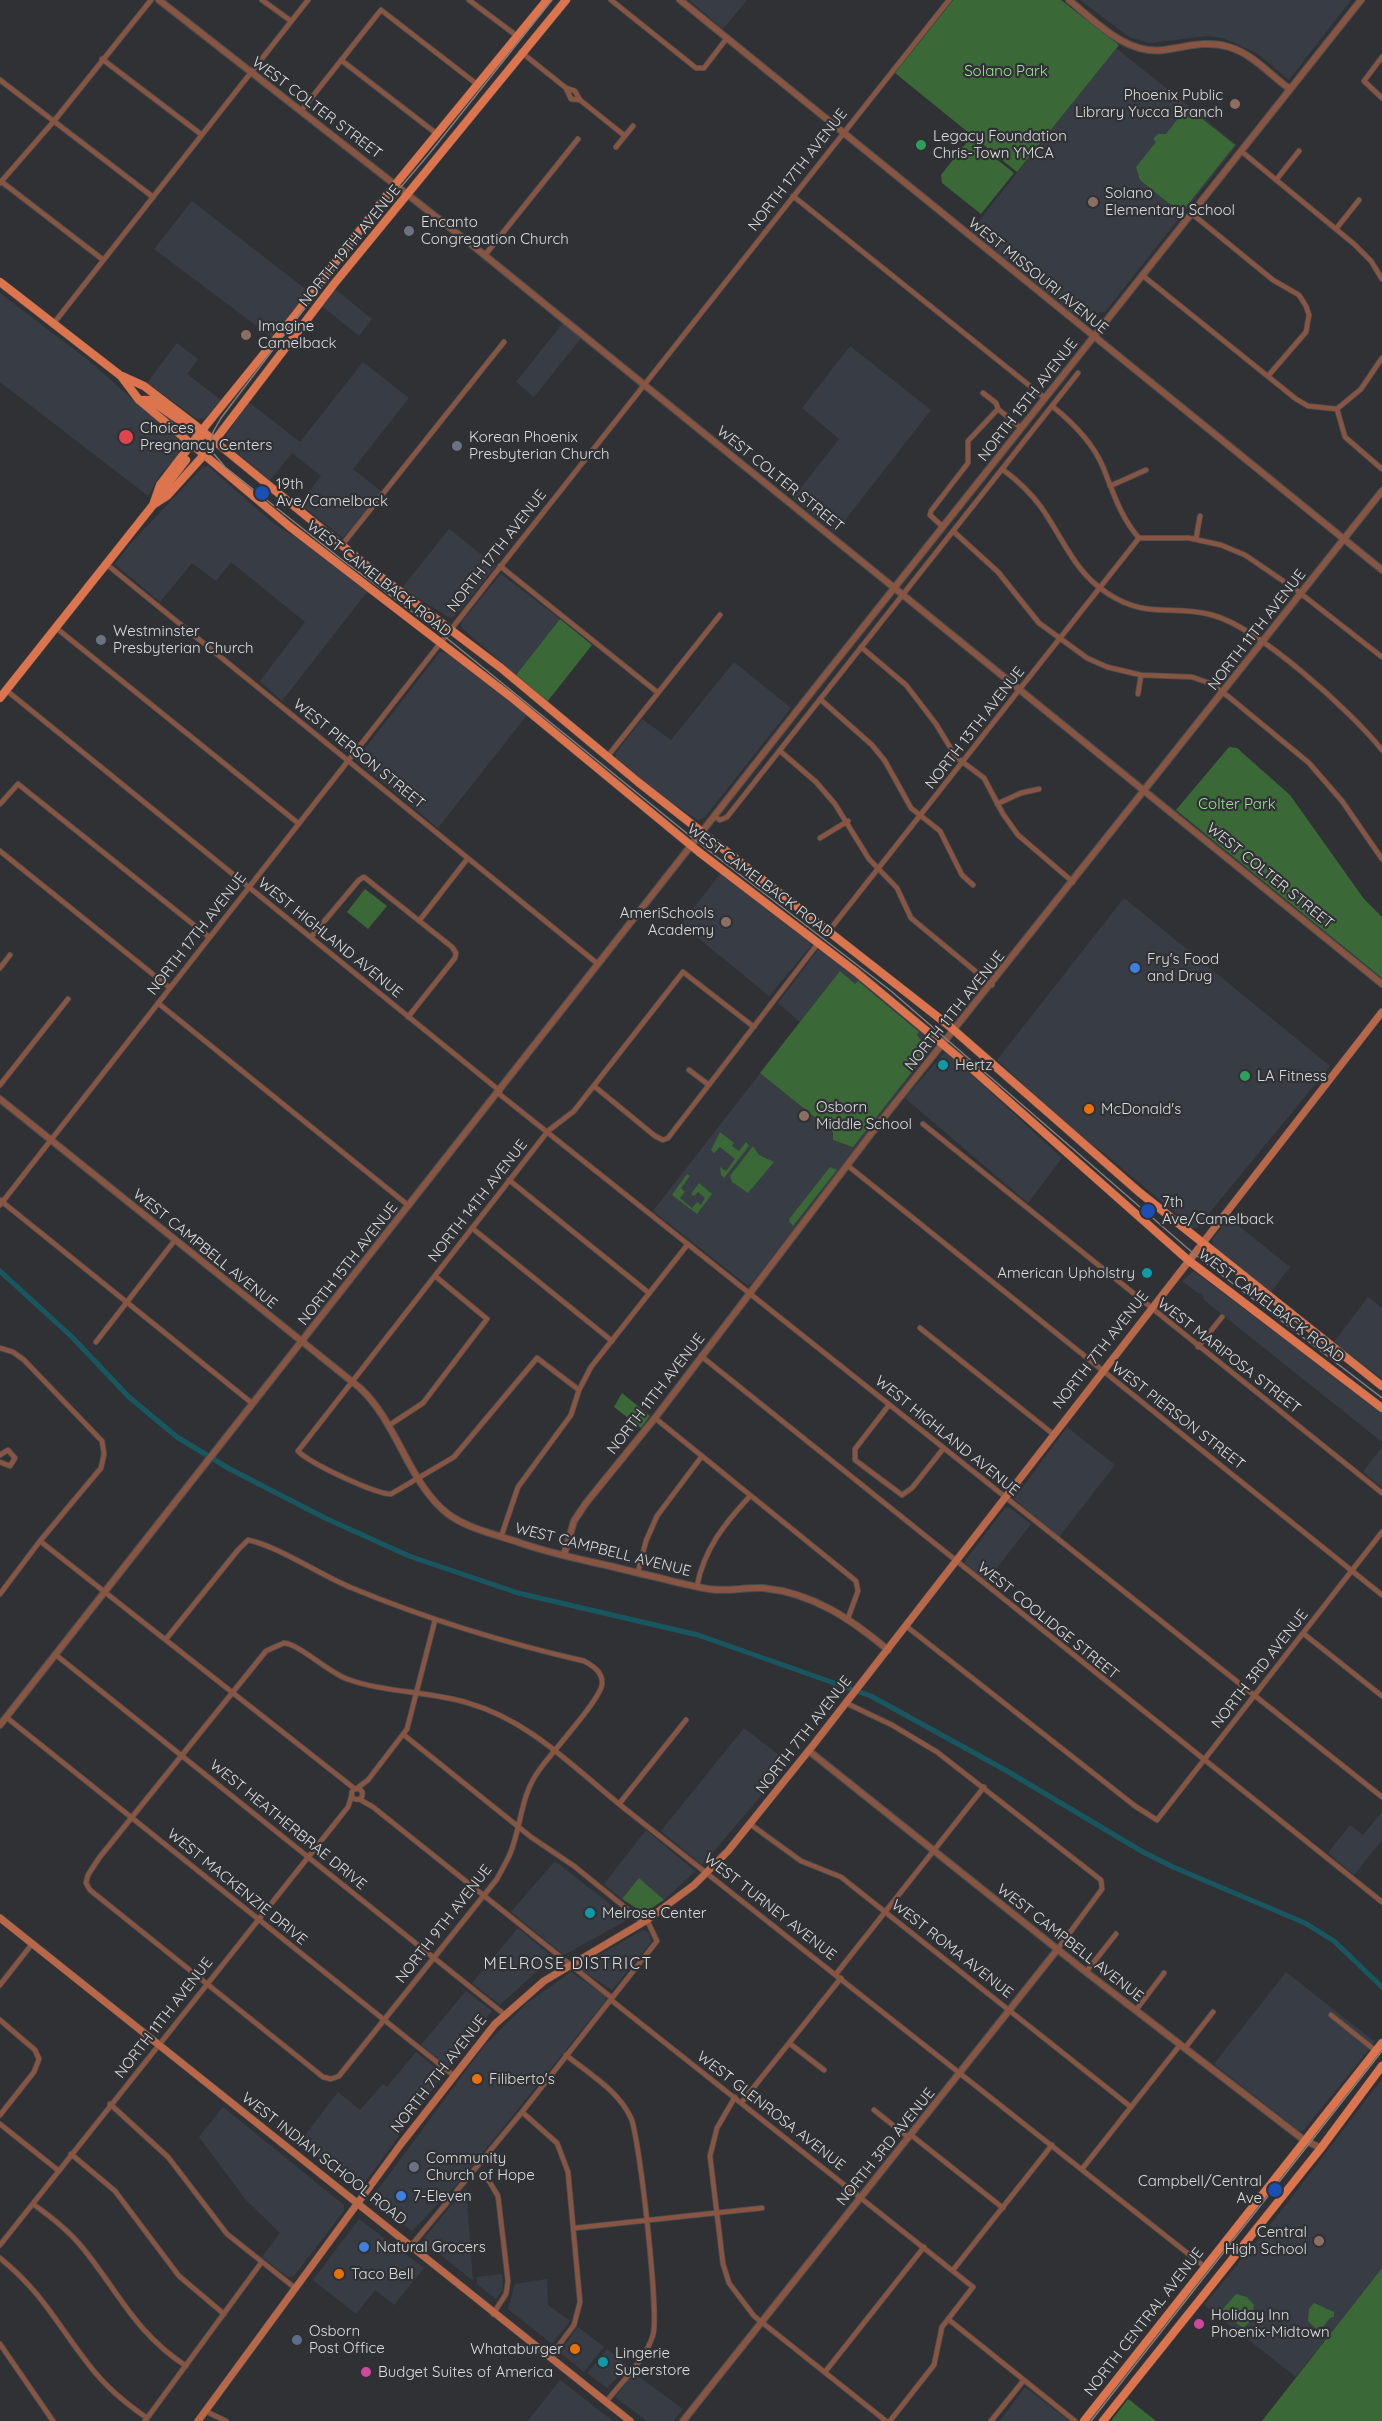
<!DOCTYPE html>
<style>
body{margin:0}
canvas{display:block;background:#303134}
</style>
<canvas width="1382" height="2421"></canvas>
<script>
const g = document.querySelector('canvas').getContext('2d');
g.lineJoin = 'round';
function fillPath(path, color) {
  g.fillStyle = color;
  g.fill(path, 'evenodd');
}
function stroke(path, color, width, dash) {
  g.strokeStyle = color;
  g.lineWidth = width;
  g.lineCap = dash ? 'butt' : 'round';
  g.setLineDash(dash || []);
  g.stroke(path);
}
function drawText(font, color, halo, rows, align = 'center') {
  g.font = font + ' Quicksand,sans-serif';
  g.lineWidth = 4.5;
  g.setLineDash([]);
  g.textBaseline = 'middle';
  g.strokeStyle = halo;
  g.fillStyle = color;
  for (const [text, x, y, turn = 0] of rows) {
    g.save();
    g.translate(x, y);
    g.rotate((+turn || 0) * Math.PI / 180);
    g.textAlign = isNaN(turn) ? turn : align;
    if (halo) g.strokeText(text, 0, 0);
    g.fillText(text, 0, 0);
    g.restore();
  }
}
const built = new Path2D(`
 M689 0H747L723 29Z
 M1080 0H1351L1289 80 1258 54 1223 38 1207 36 1150 43 1129 37Z
 M1116 48 1237 145 1105 312 1076 316 971 231Z
 M192 201 308 291 274 339 154 249Z
 M335 289 372 319 359 336 322 306Z
 M0 293 88 360 182 443V452L159 476 148 496 0 382Z
 M563 323 581 338 534 397 516 382Z
 M177 343 198 359 187 374 221 400 205 418 197 419 147 383Z
 M850 346 931 410 835 533 793 498 839 439 802 408Z
 M363 362 409 398 353 469 382 492 343 538 300 504 321 476 292 453 270 480 229 446 226 435 249 402 300 442Z
 M208 466 273 523 305 543 367 592 282 701 260 681 305 622 231 562 216 581 192 563 160 602 115 564 130 544 202 468Z
 M449 529 496 566 456 615 450 618 402 588Z
 M501 574 560 619 516 675 461 627 462 621Z
 M440 652 450 654 527 715 438 828 356 760Z
 M734 662 791 708 705 817 698 820 662 796 616 758 615 754 642 719 671 740Z
 M721 873 811 942 810 947 769 996 681 924Z
 M1124 898 1330 1066 1197 1228H1189L1178 1215 1100 1150 1084 1140 997 1060Z
 M818 950H824L931 1039 933 1047 751 1284 747 1285 653 1211 800 1022 778 1003Z
 M944 1053H948L1062 1158 1028 1203 905 1098Z
 M1229 1218 1290 1267 1271 1292 1213 1246 1212 1240Z
 M1194 1271 1382 1413V1442L1204 1300 1202 1293H1198L1182 1281Z
 M1368 1297 1382 1308V1379L1334 1342Z
 M1067 1427 1115 1465 1059 1537 1014 1499Z
 M1382 1447V1487L1363 1472Z
 M1005 1508H1010L1031 1524 986 1582 964 1562Z
 M744 1728 789 1763 702 1865 661 1831Z
 M1382 1812V1840L1354 1875 1328 1853 1350 1825 1363 1835Z
 M646 1830 695 1871 664 1900 639 1879 622 1899 604 1884Z
 M555 1861 629 1919 564 1955 511 1912Z
 M518 1928 557 1961 535 1973 500 2005 472 1983Z
 M643 1930 648 1932 652 1941 612 1990 581 1970 583 1964Z
 M571 1972 605 1995 606 2000 459 2182 412 2231 375 2203 374 2195 484 2046 527 2003Z
 M1286 1972 1375 2042 1303 2131 1298 2130 1214 2064Z
 M466 1991 492 2011 448 2067 421 2045Z
 M416 2052 444 2074 363 2185 353 2184 299 2143 338 2092 360 2110 383 2084 387 2087Z
 M1382 2079V2268L1296 2377 1204 2305 1278 2215Z
 M223 2107 344 2205V2211L294 2276 288 2277 262 2257 280 2233 246 2200 199 2137Z
 M466 2188 473 2281 425 2242 424 2238Z
 M359 2219 424 2268 394 2305 375 2290 356 2314 313 2280Z
 M502 2274 503 2290 496 2299 477 2284V2277Z
 M547 2279 548 2305 570 2321 552 2344 508 2309 515 2284Z
 M578 2327 604 2347 584 2372 562 2354 561 2350Z
 M607 2349 628 2366 607 2388 587 2373Z
 M634 2373 683 2409 673 2421H647L615 2397Z
 M560 2380 613 2421H528Z
 M1025 2387 1069 2421H1000Z`);
const green = new Path2D(`
 M953 0H1061L1119 45 1017 172 895 73Z
 M1187 107 1235 145 1181 213 1140 180 1136 167 1156 142 1153 139 1158 134H1166Z
 M970 138 1014 173 981 214 942 183 941 175Z
 M560 619 592 645 547 702 516 675Z
 M1229 747 1237 748 1290 795 1364 899 1382 917V978L1176 810Z
 M365 889 387 906 368 929 347 912Z
 M840 971 855 984 858 981 919 1032 917 1035 929 1050 853 1147 833 1140V1132L760 1073Z
 M720 1132 734 1143 732 1146 739 1151 746 1142 749 1146 724 1178 721 1175 720 1167 726 1171 735 1159 720 1147 714 1153 711 1150Z
 M753 1146 759 1155 774 1162 748 1193 732 1182 730 1176Z
 M830 1167 837 1170 793 1226 789 1221 790 1218Z
 M687 1174 690 1176 681 1188 685 1192 680 1198 692 1208 697 1202 701 1205 705 1198 698 1192 694 1196 691 1194 699 1183 712 1194 697 1214 672 1195Z
 M622 1393 650 1416 641 1428 614 1407Z
 M639 1878 664 1900 644 1913 622 1899Z
 M1382 2268V2421H1262Z
 M1236 2294 1247 2297 1254 2305 1252 2320 1243 2328 1224 2314 1223 2309Z
 M1314 2303 1334 2312V2317L1330 2318 1319 2332 1308 2321 1309 2309Z
 M1128 2399 1131 2401 1156 2421H1111Z`);
const canal = new Path2D(`
 M0 1271 71 1336 129 1397 177 1437 228 1468 325 1518 409 1556 518 1593 698 1635 871 1696 1007 1771 1143 1852 1173 1867 1305 1923 1334 1941 1382 1987`);
const minor = new Path2D(`
 M262 0 291 21
 M469 0 517 36
 M611 0 696 68H704L727 38
 M521 52 566 88 575 91 580 100 625 136
 M1382 57 1364 81 1382 98
 M102 59 202 135
 M341 60 437 134
 M0 80 153 197
 M566 88 571 99 580 100
 M301 111 381 10 478 85
 M616 147 633 126
 M1241 151 1354 244 1371 261 1382 279
 M1276 180 1299 151
 M2 182 102 259
 M0 183 54 121 151 0
 M793 196 1045 398
 M1191 213 1273 280 1299 295 1306 306 1309 315 1306 332 1268 376
 M1336 229 1359 200
 M485 255 578 139
 M1142 275 1296 399 1308 406 1337 409
 M54 323 308 0
 M983 393 996 403 998 409
 M1052 406C1072 422 1093 443 1103 467 1113 492 1121 518 1139 538H1189L1221 545 1245 555 1295 589 1382 657
 M1337 409 1345 437 1382 469
 M1337 409 1361 389 1382 358
 M1002 469C1017 480 1030 492 1041 507 1063 538 1074 572 1107 593 1147 620 1173 604 1212 615 1258 627 1351 711 1382 750
 M1110 486 1146 470
 M943 527 930 515 931 511 968 463V441L998 409 1021 428
 M953 531 998 572 1039 623 1087 658 1107 667 1141 675 1192 677 1209 683 1229 697 1309 763 1342 801 1382 859
 M1196 539 1200 516
 M342 545 504 342
 M105 563 598 964
 M500 566 657 692
 M55 627 298 823
 M861 647 906 685 936 724 956 757 984 778 1003 814 1018 835 1073 882
 M6 690 500 1091
 M1138 694 1141 675
 M820 699 872 745 885 761 911 808 940 831 962 875 973 885
 M780 751 816 782 835 804 869 859 897 888 911 918 992 985
 M607 757 720 615
 M0 804 18 784 209 937
 M997 804 1021 793 1039 789
 M714 816 720 820 727 817 1078 373
 M820 838 848 821
 M0 851 170 988
 M419 921 468 858
 M828 932 1139 538
 M311 937 359 880 364 877 452 947 456 953 455 958 408 1017
 M0 968 10 955
 M158 1003 409 1206
 M689 1070 709 1085
 M0 1085 68 999
 M594 1086 655 1136 663 1140 668 1138 819 942
 M498 1093 1382 1797
 M923 1124 1382 1493
 M847 1165 1382 1595
 M509 1180 649 1293
 M0 1200 253 1404
 M0 1205 489 581 949 0
 M472 1228 612 1341
 M920 1328 1053 1434
 M96 1342 175 1240
 M1198 1347 1222 1317
 M0 1348 13 1352 24 1360 102 1441 104 1454 101 1468 40 1541 0 1594
 M701 1356 1382 1902
 M889 1405 855 1449V1460L902 1495 912 1488 943 1449
 M655 1418 856 1581 858 1591 848 1618
 M388 1426 423 1403 487 1319 435 1276
 M298 1451 548 1131 574 1111 683 972 754 1027
 M298 1451C309 1463 375 1494 391 1494L454 1457 537 1358 579 1390
 M0 1455 8 1450 15 1458 10 1466 0 1462
 M501 1537 518 1487 571 1415 579 1390 591 1367 688 1244
 M40 1541 355 1789
 M638 1572 646 1541 657 1516 702 1456
 M697 1586C704 1549 725 1523 750 1496
 M906 1626 1135 1806 1157 1820 1382 1532
 M1304 1634 1382 1696
 M166 1639 238 1550 248 1540C278 1546 322 1576 352 1588 427 1619 505 1643 584 1661 593 1666 603 1672 602 1684 601 1699 551 1753 540 1769 520 1795 522 1825 510 1854 506 1863 501 1871 497 1879L339 2076 331 2079 323 2077 90 1890 86 1883 88 1875 99 1858 266 1651 284 1643C299 1644 328 1672 347 1679 386 1693 428 1691 468 1703 528 1720 571 1765 619 1804L1205 2267
 M56 1655 504 2014
 M846 1703 892 1725 937 1752 1101 1880 1102 1889 1057 1950
 M6 1717 453 2075
 M404 1735 531 1837 574 1866 643 1922
 M351.5 1794a5.5 5.5 0 1 1 11 0a5.5 5.5 0 1 1-11 0Z
 M356 1789 368 1780 407 1729 435 1620
 M359 1799 373 1807 612 1998
 M619 1804 686 1720
 M750 1824 801 1861 841 1877 1131 2107
 M1086 1972 1116 1934
 M836 1974 984 1787
 M0 1985 32 1944
 M611 2000 973 2287 942 2327 934 2365 890 2421
 M1136 2010 1164 1973
 M1331 2015 1376 2051
 M0 2020 35 2050 39 2059 34 2072 0 2115
 M789 2043 824 2070
 M1185 2048 1213 2012
 M566 2055C589 2074 618 2090 631 2118 640 2140 659 2314 653 2335 645 2361 622 2381 606 2402
 M735 2097 717 2128 710 2156 723 2264 729 2283 754 2316 886 2421
 M742 2102 841 1978
 M110 2104 168 2157 227 2234 295 2288
 M874 2110 909 2138
 M522 2112 557 2143 568 2172 580 2302 574 2325 550 2357
 M0 2124 59 2171
 M911 2135 1003 2208
 M71 2154 115 2191 179 2276 224 2314
 M1082 2169 1180 2045
 M486 2176 498 2196 508 2281 506 2294 493 2314
 M33 2204C50 2216 68 2230 82 2247 118 2291 135 2333 186 2366
 M575 2228 762 2208
 M0 2245 348 1807 352 1795
 M411 2246 522 2112 657 1941 647 1920
 M0 2258C43 2293 56 2323 89 2365 105 2386 125 2403 147 2418
 M953 2270 1052 2145
 M948 2319 1075 2421
 M0 2344 53 2421
 M825 2372 924 2247
 M205 2411 226 2421
 M145 2421 261 2263
 M991 2421 1024 2380`);
const tertiary = new Path2D(`
 M159 0 472 245 1382 984
 M680 0 1382 570
 M1069 0C1096 22 1126 55 1164 50 1186 47 1207 40 1229 47 1253 54 1270 75 1290 89
 M0 1099 360 1388C397 1422 409 1484 448 1514 467 1528 493 1534 515 1541 555 1556 597 1562 638 1573 662 1578 685 1585 709 1589 727 1592 745 1587 763 1588 813 1593 851 1619 888 1650
 M564 1555 574 1521 586 1503 655 1418 877 1126 1382 491
 M0 1725 814 689 1361 0
 M809 1751 1086 1972 1304 2140 1321 2148
 M683 2421 1057 1950`);
const secondary = new Path2D(`
 M0 1918 630 2421
 M198 2421 401 2144 495 2024 544 1981 647 1920 694 1885 728 1851 814 1744 1382 1012`);
const primary = new Path2D(`
 M0 282 121 376 139 400 289 526 511 697 699 852 856 972 970 1067 1188 1260 1382 1408
 M122 376 144 386 195 425 377 574 501 668 638 782 948 1025 1139 1192 1382 1386
 M139 400H150L202 436
 M158 496 186 460
 M153 505 160 485 199 434 296 314 390 191 547 0
 M0 698 153 505 167 496 203 456 334 284 566 0
 M1084 2421 1382 2043
 M1103 2421 1321 2148 1382 2066`);
const tram = new Path2D(`
 M552 0 429 154 360 235 221 418 213 432 212 440 214 454 225 467 341 559 438 631 695 840 891 991 1193 1253 1382 1398
 M1091 2421 1382 2051`);
const markers = [
 [1235,104,6,"#8d6e63"],
 [921,145,6,"#2e9e5b"],
 [1093,202,6,"#8d6e63"],
 [409,231,6,"#6b7280"],
 [246,335,6,"#8d6e63"],
 [126,437,8,"#e0444e"],
 [457,446,6,"#6b7280"],
 [262,493,8,"#1a4fb4"],
 [101,640,6,"#6b7280"],
 [726,922,6,"#8d6e63"],
 [1135,968,6,"#3f7fe0"],
 [943,1065,6,"#0f9aa8"],
 [1245,1076,6,"#2e9e5b"],
 [1089,1109,6,"#e8710a"],
 [804,1116,6,"#8d6e63"],
 [1148,1211,8,"#1a4fb4"],
 [1147,1273,6,"#0f9aa8"],
 [590,1913,6,"#0f9aa8"],
 [477,2079,6,"#e8710a"],
 [414,2167,6,"#6b7280"],
 [1275,2190,8,"#1a4fb4"],
 [401,2196,6,"#3f7fe0"],
 [1319,2241,6,"#8d6e63"],
 [364,2247,6,"#3f7fe0"],
 [339,2274,6,"#e8710a"],
 [1199,2324,6,"#d1479c"],
 [297,2340,6,"#5c6f8a"],
 [575,2349,6,"#e8710a"],
 [603,2362,6,"#0f9aa8"],
 [366,2372,6,"#d1479c"]
];
const parkNames = [
 ["Solano Park",1006,71],
 ["Colter Park",1237,804]
];
const poiNames = [
 ["Phoenix Public",1223,95,"right"],
 ["Library Yucca Branch",1223,112,"right"],
 ["Legacy Foundation",933,136],
 ["Chris-Town YMCA",933,153],
 ["Solano",1105,193],
 ["Elementary School",1105,210],
 ["Encanto",421,222],
 ["Congregation Church",421,239],
 ["Imagine",258,326],
 ["Camelback",258,343],
 ["Choices",140,428],
 ["Pregnancy Centers",140,445],
 ["Korean Phoenix",469,437],
 ["Presbyterian Church",469,454],
 ["19th",276,484],
 ["Ave/Camelback",276,501],
 ["Westminster",113,631],
 ["Presbyterian Church",113,648],
 ["AmeriSchools",714,913,"right"],
 ["Academy",714,930,"right"],
 ["Fry's Food",1147,959],
 ["and Drug",1147,976],
 ["Hertz",955,1065],
 ["LA Fitness",1257,1076],
 ["Osborn",816,1107],
 ["Middle School",816,1124],
 ["McDonald's",1101,1109],
 ["7th",1162,1202],
 ["Ave/Camelback",1162,1219],
 ["American Upholstry",1135,1273,"right"],
 ["Melrose Center",602,1913],
 ["Filiberto's",489,2079],
 ["Community",426,2158],
 ["Church of Hope",426,2175],
 ["Campbell/Central",1262,2181,"right"],
 ["Ave",1262,2198,"right"],
 ["7-Eleven",413,2196],
 ["Central",1307,2232,"right"],
 ["High School",1307,2249,"right"],
 ["Natural Grocers",376,2247],
 ["Taco Bell",351,2274],
 ["Holiday Inn",1211,2315],
 ["Phoenix-Midtown",1211,2332],
 ["Osborn",309,2331],
 ["Post Office",309,2348],
 ["Whataburger",563,2349,"right"],
 ["Lingerie",615,2353],
 ["Superstore",615,2370],
 ["Budget Suites of America",378,2372]
];
const streetNames = [
 ["WEST COLTER STREET",317,108,37],
 ["NORTH 17TH AVENUE",798,170,-52],
 ["NORTH 19TH AVENUE",350,246,-51],
 ["WEST MISSOURI AVENUE",1038,276,39],
 ["NORTH 15TH AVENUE",1028,400,-52],
 ["WEST COLTER STREET",780,479,39],
 ["NORTH 17TH AVENUE",497,551,-52],
 ["WEST CAMELBACK ROAD",379,579,38],
 ["NORTH 11TH AVENUE",1257,630,-52],
 ["NORTH 13TH AVENUE",975,728,-52],
 ["WEST PIERSON STREET",359,754,39],
 ["WEST COLTER STREET",1270,876,39],
 ["WEST CAMELBACK ROAD",760,881,37],
 ["NORTH 17TH AVENUE",197,934,-52],
 ["WEST HIGHLAND AVENUE",330,938,39],
 ["NORTH 11TH AVENUE",955,1011,-51],
 ["NORTH 14TH AVENUE",478,1201,-52],
 ["WEST CAMPBELL AVENUE",205,1249,39],
 ["NORTH 15TH AVENUE",348,1264,-52],
 ["WEST CAMELBACK ROAD",1271,1306,37],
 ["NORTH 7TH AVENUE",1101,1350,-52],
 ["WEST MARIPOSA STREET",1229,1356,38],
 ["NORTH 11TH AVENUE",656,1394,-52],
 ["WEST PIERSON STREET",1178,1416,38],
 ["WEST HIGHLAND AVENUE",947,1436,39],
 ["WEST CAMPBELL AVENUE",603,1550,14],
 ["WEST COOLIDGE STREET",1048,1621,39],
 ["NORTH 3RD AVENUE",1260,1669,-52],
 ["NORTH 7TH AVENUE",804,1735,-52],
 ["WEST HEATHERBRAE DRIVE",288,1825,39],
 ["WEST MACKENZIE DRIVE",237,1887,39],
 ["WEST TURNEY AVENUE",770,1907,38],
 ["NORTH 9TH AVENUE",444,1924,-52],
 ["WEST CAMPBELL AVENUE",1070,1943,38],
 ["WEST ROMA AVENUE",952,1949,38],
 ["NORTH 11TH AVENUE",164,2018,-52],
 ["NORTH 7TH AVENUE",439,2074,-52],
 ["WEST GLENROSA AVENUE",771,2111,38],
 ["NORTH 3RD AVENUE",886,2147,-51],
 ["WEST INDIAN SCHOOL ROAD",324,2159,38],
 ["NORTH CENTRAL AVENUE",1144,2322,-52]
];
const neighbourhoodNames = [
 ["MELROSE DISTRICT",568,1964]
];
fillPath(built, '#383c44');
fillPath(green, '#3a6836');
stroke(canal, '#18575f', 5);
stroke(minor, '#4c4d4f', 6);
stroke(tertiary, '#4c4d4f', 8);
stroke(secondary, '#4c4d4f', 8);
stroke(primary, '#4c4d4f', 9);
stroke(minor, '#885543', 4.5);
stroke(tertiary, '#885543', 6);
stroke(secondary, '#b86749', 7);
stroke(primary, '#dc744d', 8);
stroke(tram, '#7e7f81', 1.5);
for (const [x, y, r, color] of markers) {
  const dot = new Path2D();
  dot.arc(x, y, r, 0, 2 * Math.PI);
  g.fillStyle = color;
  g.fill(dot);
  stroke(dot, '#303134', 2);
}
drawText('15px', '#9ae694', '#303134', parkNames);
drawText('15px', '#dcddde', '#303134', poiNames, 'left');
drawText('15px', '#dcddde', '#303134', streetNames);
g.letterSpacing = '1.5px';
drawText('16px', '#dbdde0', '#303134', neighbourhoodNames);
g.letterSpacing = '0px';
</script>
